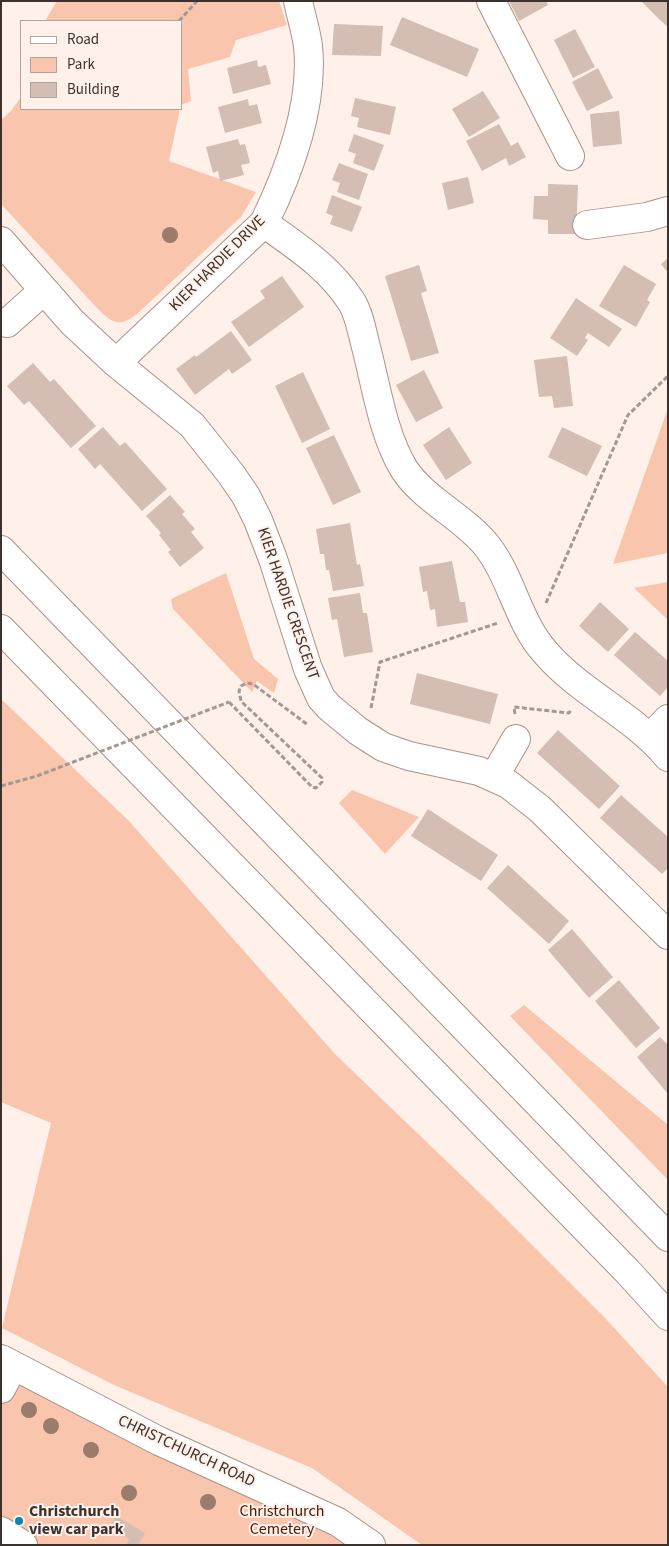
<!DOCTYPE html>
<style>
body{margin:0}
#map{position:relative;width:669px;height:1546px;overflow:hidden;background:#fff0ea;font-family:"Source Sans 3",sans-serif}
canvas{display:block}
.frame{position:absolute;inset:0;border:2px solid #3b322e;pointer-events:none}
.legend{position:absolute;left:20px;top:20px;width:162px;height:90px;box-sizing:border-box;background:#fff0ea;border:1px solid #b1a49f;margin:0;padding:6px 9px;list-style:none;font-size:15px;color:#3b322e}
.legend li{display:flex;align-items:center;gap:10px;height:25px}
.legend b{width:25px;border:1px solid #b1a49f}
</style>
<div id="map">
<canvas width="669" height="1546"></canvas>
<div class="frame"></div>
<ul class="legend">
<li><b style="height:6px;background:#fff"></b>Road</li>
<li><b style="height:14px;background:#f9c5ad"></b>Park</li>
<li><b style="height:14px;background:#d4bdb2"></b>Building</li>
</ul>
</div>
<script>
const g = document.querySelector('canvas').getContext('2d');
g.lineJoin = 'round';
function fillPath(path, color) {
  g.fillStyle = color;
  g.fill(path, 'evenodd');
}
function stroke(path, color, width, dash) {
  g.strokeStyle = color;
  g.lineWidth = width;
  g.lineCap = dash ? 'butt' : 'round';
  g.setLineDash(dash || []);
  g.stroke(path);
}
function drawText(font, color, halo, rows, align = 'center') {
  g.font = font + ' "Source Sans 3",sans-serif';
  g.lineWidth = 4;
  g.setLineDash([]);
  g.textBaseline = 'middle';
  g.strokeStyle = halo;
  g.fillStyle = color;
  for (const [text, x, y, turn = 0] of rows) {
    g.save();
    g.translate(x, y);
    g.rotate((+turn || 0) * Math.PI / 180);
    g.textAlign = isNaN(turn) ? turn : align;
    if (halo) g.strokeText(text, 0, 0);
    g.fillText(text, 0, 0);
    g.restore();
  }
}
const green = new Path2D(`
 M57 1H279L287 25 236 40 230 57 188 69 191 101 181 105V21H45Z
 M21 97V109H180L169 161 256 192 241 217 229 228 137 314C119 328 112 323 97 308L1 204V120L11 111Z
 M668 408V553L613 564Z
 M226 573 254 659 278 679 274 693 257 681 252 692 173 609 171 599Z
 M668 582V620L634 588Z
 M1 699 129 821 335 1054 489 1202 606 1319 668 1387V1545H422L312 1468 114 1385 2 1328 51 1123 1 1102Z
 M352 790 419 817 385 854 339 803Z
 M524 1005 668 1125V1180L510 1016Z
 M1 1358 371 1545H1Z`);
const building = new Path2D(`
 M509 1H546L548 5 519 21Z
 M641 1H668V27L660 20Z
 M402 17 479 49 467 77 390 45Z
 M334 24 383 26 381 56 332 55Z
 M575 29 595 67 573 78 554 40Z
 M257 60 258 67 266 65 271 84 233 94 227 68Z
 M598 68 613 98 587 111 572 82Z
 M483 91 500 118 469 137 452 109Z
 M355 98 396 107 390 135 357 127 359 118 351 116Z
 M248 99 249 106 257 104 262 123 225 133 218 107Z
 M619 111 622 144 593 147 590 114Z
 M499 124 511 146 518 142 526 157 509 166 506 158 482 171 466 141Z
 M354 134 384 145 374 171 353 163 356 154 348 151Z
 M238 139 240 145 245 144 250 163 241 165 244 175 220 181 218 171 213 173 206 147Z
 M339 163 368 174 359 200 337 192 340 183 332 180Z
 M468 177 474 203 448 210 442 183Z
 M548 184 578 185 576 234H548V220L533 219 534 196H548Z
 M332 195 362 207 352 232 330 224 333 216 326 213Z
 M668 258V273L661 264Z
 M419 265 427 291 421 293 439 353 411 361 385 276Z
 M624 265 656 284 647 300 650 302 636 327 599 306Z
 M282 276 304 307 249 347 231 322 265 298 260 291Z
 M576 298 622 329 609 347 588 333 585 338 588 340 577 356 550 338Z
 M231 331 252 360 232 374 229 369 195 395 176 369 195 355 196 357Z
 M567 356 573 406 554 408 552 396 539 397 534 360Z
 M33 363 50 382 54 379 96 426 71 448 29 401 24 405 7 386Z
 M424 370 443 408 416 422 396 385Z
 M303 372 330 429 302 443 275 386Z
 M103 427 120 446 125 442 167 489 142 511 100 464 95 469 78 449Z
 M449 427 472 463 446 480 423 445Z
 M562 427 602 446 587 476 548 457Z
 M334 435 361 492 333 505 306 448Z
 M170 495 185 512 182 514 195 529 191 532 204 548 180 567 168 552 171 550 159 535 161 533 146 516Z
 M350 523 357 565 360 564 364 586 333 591 329 570H326L324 554H320L316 529Z
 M452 561 460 602H465L468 622 437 627 435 609 430 610 427 591 423 592 419 567Z
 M360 593 363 613H367L373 652 344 657 337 619 332 620 328 598Z
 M600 602 629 629 608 652 579 626Z
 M635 632 668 661V687L660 696 614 655Z
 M417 673 498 694 490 724 410 704Z
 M558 730 620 786 599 809 537 753Z
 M621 795 668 837V868L662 874 600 818Z
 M428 809 498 855 481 881 411 836Z
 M508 865 569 921 549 944 487 888Z
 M572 929 613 977 589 998 548 950Z
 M619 980 660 1028 636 1048 595 1001Z
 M660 1037 668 1045V1094L637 1057Z
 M116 1516 145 1533 138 1545H126L129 1539 110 1527Z`);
const path = new Path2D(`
 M179 21 197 1
 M546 603 628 415 668 376
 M229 702 312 787 316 788 322 782V778L245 705 241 701 239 691 241 686 247 683 253 684 308 725
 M371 708 380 662 498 623
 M515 714 514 707 569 713 571 710
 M1 786 37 776`);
const minor = new Path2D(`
 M491 1 570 156
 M264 223C297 247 328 266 351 301 359 313 362 332 366 347 376 385 383 435 404 469 423 499 465 518 487 546 512 578 518 622 545 652 580 693 633 715 668 757
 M587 225 647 217 668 211
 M1 241 72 322 116 363 192 425 231 474 246 496 258 520 273 559 308 669 321 698 329 707 358 731 383 747 409 756 479 771 508 784 540 809 668 935
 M7 323 44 290
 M116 363 264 223C289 172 314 104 308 46 306 31 301 16 298 1
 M650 738 668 719
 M494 777 516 739
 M1 1359 159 1441 338 1522 371 1545
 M1 1389 13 1366
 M1 1531 23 1545`);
const highway = new Path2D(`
 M1 550 668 1237
 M1 629 627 1271 668 1316`);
const pathBridge = new Path2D(`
 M37 776 229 702`);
const trees = [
 [170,235],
 [29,1410],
 [51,1426],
 [91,1450],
 [129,1493],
 [208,1502]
];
const markers = [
 [19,1521,5,"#0b87aa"]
];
const streetNames = [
 ["KIER HARDIE DRIVE",218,264,-45],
 ["KIER HARDIE CRESCENT",287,604,71],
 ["CHRISTCHURCH ROAD",186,1452,25]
];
const poiNames = [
 ["Christchurch",29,1512],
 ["view car park",29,1530]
];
const parkNames = [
 ["Christchurch",282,1512],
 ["Cemetery",282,1530]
];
fillPath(green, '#f9c5ad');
fillPath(building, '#d4bdb2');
stroke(minor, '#aa9389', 30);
stroke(highway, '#aa9389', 30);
stroke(path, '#a59893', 3, [5, 2.5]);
stroke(minor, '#fff', 28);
stroke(highway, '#fff', 28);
stroke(pathBridge, '#a59893', 3, [5, 2.5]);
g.fillStyle = '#9a7b6c';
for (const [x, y] of trees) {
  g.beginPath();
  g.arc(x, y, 8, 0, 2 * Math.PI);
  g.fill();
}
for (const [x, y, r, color] of markers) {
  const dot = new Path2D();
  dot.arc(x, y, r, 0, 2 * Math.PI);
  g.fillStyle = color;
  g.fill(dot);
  stroke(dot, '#fff0ea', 2);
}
drawText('16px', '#3b322e', '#fff0ea', streetNames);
drawText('bold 16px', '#3b322e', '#fff0ea', poiNames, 'left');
drawText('16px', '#481b04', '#fff0ea', parkNames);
</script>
